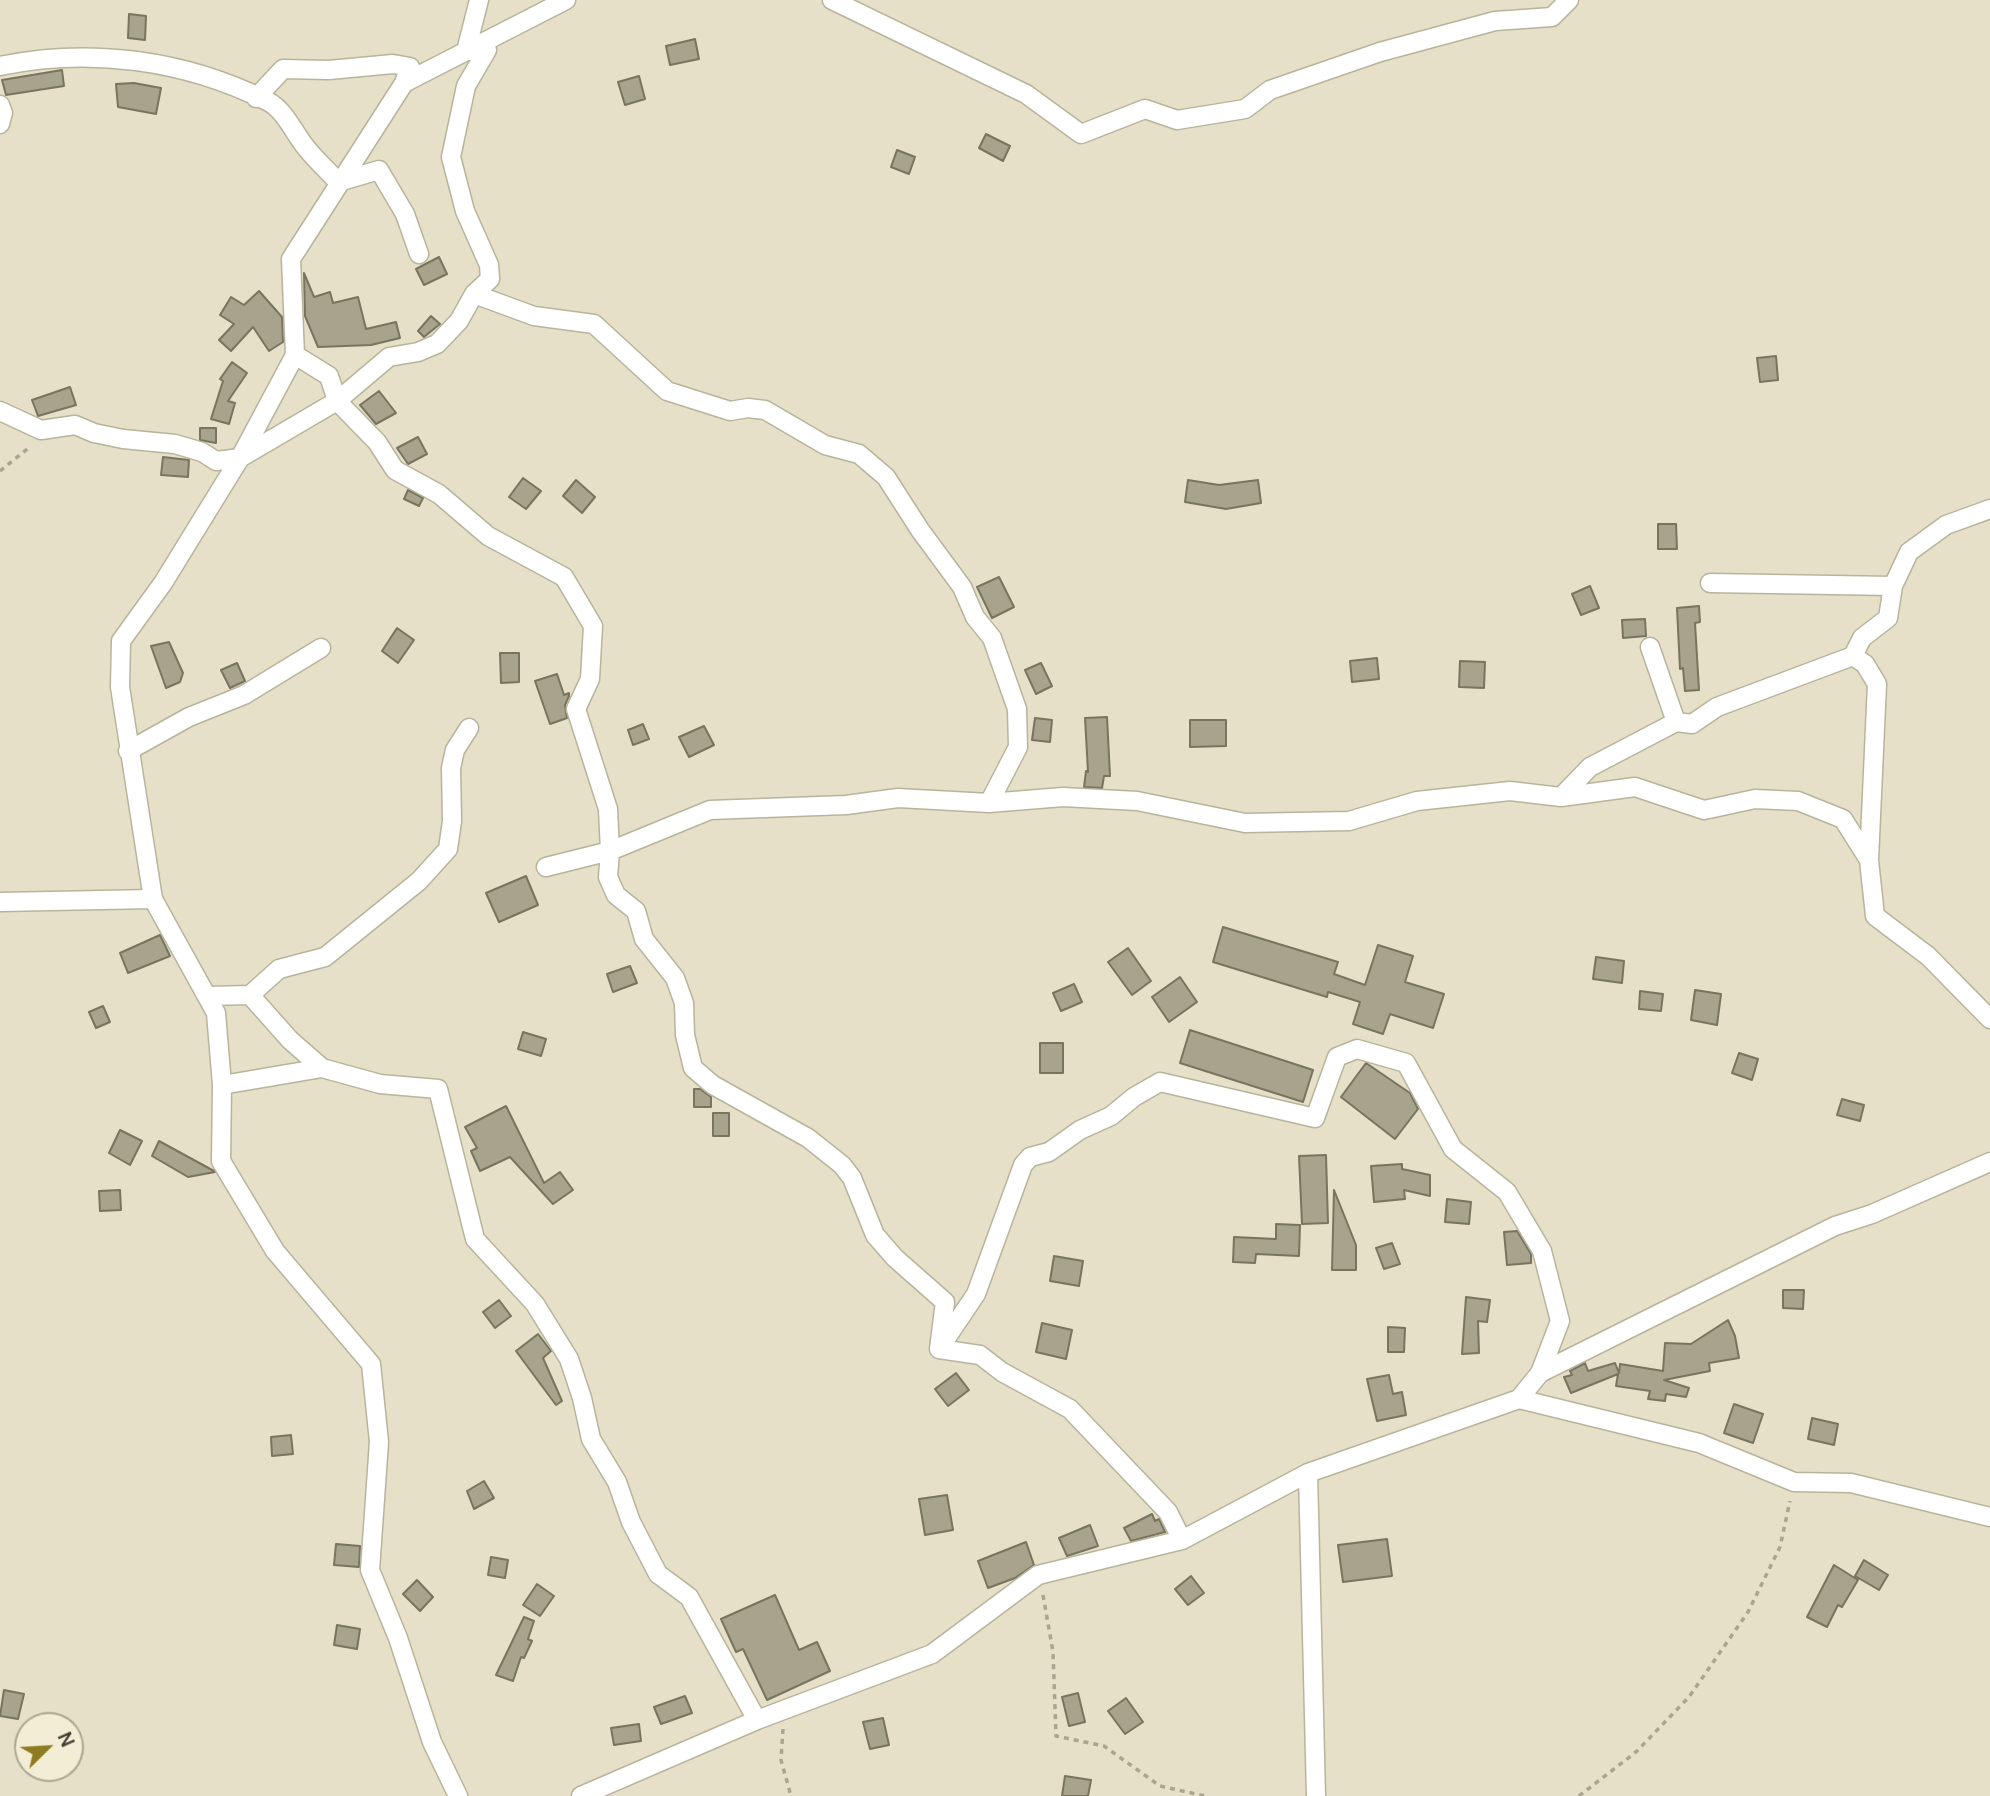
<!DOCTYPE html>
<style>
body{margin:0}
#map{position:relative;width:1990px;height:1796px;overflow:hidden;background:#e5e0c7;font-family:Manrope,sans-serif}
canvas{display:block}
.north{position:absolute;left:14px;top:1712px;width:70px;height:70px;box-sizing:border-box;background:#f2edd4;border:2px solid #aaa794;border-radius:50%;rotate:66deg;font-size:19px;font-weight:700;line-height:28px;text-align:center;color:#3f3d33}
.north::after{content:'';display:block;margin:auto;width:24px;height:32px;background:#8d7c22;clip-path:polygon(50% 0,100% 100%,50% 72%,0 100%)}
</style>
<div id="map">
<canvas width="1990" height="1796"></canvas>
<div class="north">N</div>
</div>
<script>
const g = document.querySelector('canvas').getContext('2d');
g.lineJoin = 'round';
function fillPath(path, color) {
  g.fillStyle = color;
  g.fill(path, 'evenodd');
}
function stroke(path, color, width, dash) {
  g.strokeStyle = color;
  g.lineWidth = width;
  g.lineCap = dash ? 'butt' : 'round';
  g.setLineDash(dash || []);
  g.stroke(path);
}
const building = new Path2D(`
 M129 14 146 16 145 40 128 38Z
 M695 39 699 59 670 65 666 46Z
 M62 70 64 86 6 95 2 80Z
 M639 76 645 99 625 105 618 82Z
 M134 83 161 88 156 114 118 107 116 84Z
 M986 134 1010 146 1003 161 979 148Z
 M897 150 915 157 909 174 891 167Z
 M439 257 447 274 424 285 416 269Z
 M304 273 314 297 330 292 333 303 358 297 366 329 396 322 400 338 371 345 318 347 305 316Z
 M259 291 282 317 283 342 269 351 253 327 231 351 219 340 234 324 220 315 231 297 244 305Z
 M431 316 440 324 424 337 418 331Z
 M1776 356 1778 380 1760 382 1757 358Z
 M232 362 247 373 228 401 235 403 229 424 211 419 223 381 220 379Z
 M70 387 76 405 38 416 32 400Z
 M379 391 396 413 376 424 360 405Z
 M200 428H216V443L200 440Z
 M418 437 427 454 408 464 397 448Z
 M163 457 189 460 188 477 161 475Z
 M523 478 541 491 526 509 509 497Z
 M576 480 595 497 582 513 563 496Z
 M1188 480 1219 485 1258 480 1261 503 1226 509 1185 502Z
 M408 490 423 498 419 506 404 499Z
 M1658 524H1676L1677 549H1658Z
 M999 577 1014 607 992 618 977 587Z
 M1590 586 1599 608 1581 615 1572 594Z
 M1699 606 1700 622 1695 623 1699 690 1685 691 1683 668 1680 669 1677 608Z
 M1645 619 1646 636 1623 638 1622 620Z
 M397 628 414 640 398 663 382 651Z
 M169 642 183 673 180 682 166 688 151 646Z
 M500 653H519V682L501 683Z
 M1377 658 1379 679 1352 682 1350 661Z
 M1460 661 1485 662 1484 688 1459 687Z
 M237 663 245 681 230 688 221 670Z
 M1041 663 1052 686 1036 694 1025 670Z
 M557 674 564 695 569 693V696L565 705 567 718 550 724 535 681Z
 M1107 717 1110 776H1104L1102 788 1084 787 1086 771 1088 772 1085 718Z
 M1035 718 1052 720 1050 742 1032 740Z
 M1190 720H1226V746L1190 747Z
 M643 724 649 739 633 745 628 730Z
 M704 726 714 745 689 757 679 737Z
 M526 876 538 905 499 922 486 893Z
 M1223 927 1338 962 1334 974 1365 985 1378 945 1413 956 1405 982 1444 994 1433 1028 1390 1014 1383 1034 1353 1024 1360 1002 1328 992 1327 997 1213 962Z
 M160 935 170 956 128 973 120 953Z
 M1128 948 1151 981 1132 995 1108 962Z
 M1596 957 1624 961 1622 983 1593 979Z
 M630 966 637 983 613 992 607 974Z
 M1180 977 1197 1002 1169 1022 1152 997Z
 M1074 984 1082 1002 1061 1011 1053 993Z
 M1695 990 1721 994 1717 1025 1691 1020Z
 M1640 991 1663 994 1661 1011 1639 1009Z
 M103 1006 110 1022 96 1028 89 1012Z
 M1190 1030 1313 1070 1303 1102 1180 1063Z
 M523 1032 546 1039 541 1056 518 1049Z
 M1040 1043H1063V1073H1040Z
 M1739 1053 1758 1059 1752 1080 1732 1073Z
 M1366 1063 1410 1093 1418 1109 1395 1139 1341 1097Z
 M694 1089H700L711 1097V1107H694Z
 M1842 1099 1864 1105 1860 1121 1837 1115Z
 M506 1106 544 1183 560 1172 573 1190 553 1204 510 1157 480 1171 471 1151 477 1148 465 1127Z
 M713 1113H729V1136H713Z
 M120 1130 142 1141 130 1165 109 1153Z
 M159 1141 214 1171 215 1172 188 1177 152 1156Z
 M1326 1155 1328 1223 1302 1224 1299 1156Z
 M1402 1164V1169L1430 1175V1196L1404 1190 1405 1199 1374 1202 1371 1166Z
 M120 1190 121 1210 100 1211 99 1191Z
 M1334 1190 1356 1245V1270H1332Z
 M1447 1199 1471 1202 1469 1224 1445 1222Z
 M1276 1224 1300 1225 1299 1256 1256 1254 1255 1263 1233 1262 1234 1237 1276 1239Z
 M1517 1231 1531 1254V1263L1507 1265 1504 1232Z
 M1392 1243 1400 1264 1384 1269 1376 1248Z
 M1054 1256 1083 1261 1079 1286 1050 1281Z
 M1783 1290H1804L1803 1309 1783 1308Z
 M1466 1297 1490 1300 1487 1322 1478 1321 1479 1353 1462 1354Z
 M499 1300 511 1316 495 1328 483 1312Z
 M1728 1320 1735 1336 1739 1358 1709 1363 1710 1371 1664 1380 1689 1388 1686 1397 1666 1394 1665 1401 1648 1399 1650 1391 1616 1386 1618 1374 1571 1393 1564 1377 1572 1375 1570 1371 1585 1363 1588 1371 1615 1363 1619 1373 1620 1364 1663 1371 1665 1343 1691 1344Z
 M1042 1323 1072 1330 1066 1359 1036 1352Z
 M1388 1327 1405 1328 1404 1352H1388Z
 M538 1334 551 1351 543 1358 562 1401 556 1405 516 1351Z
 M956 1373 969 1390 948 1406 935 1389Z
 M1389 1375 1393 1394 1402 1392 1406 1415 1377 1421 1367 1379Z
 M1734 1404 1763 1414 1753 1443 1724 1433Z
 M1812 1418 1838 1424 1834 1445 1808 1439Z
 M291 1435 293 1454 272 1456 271 1437Z
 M484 1481 494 1498 474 1509 467 1491Z
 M947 1495 953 1530 925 1535 919 1499Z
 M1152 1514 1155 1521 1159 1519 1165 1532 1131 1541 1124 1528Z
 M1090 1525 1098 1546 1067 1556 1059 1538Z
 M1387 1539 1392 1576 1343 1582 1338 1545Z
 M1026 1542 1034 1565 1015 1578 988 1588 978 1561Z
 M336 1544 360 1546 359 1567 334 1565Z
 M491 1557 508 1560 505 1578 488 1575Z
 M1864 1560 1888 1575 1879 1590 1855 1576Z
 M1834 1565 1858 1580 1842 1607 1838 1605 1827 1627 1807 1617Z
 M1191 1576 1204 1593 1188 1605 1175 1589Z
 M417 1580 433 1597 420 1611 403 1594Z
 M537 1584 554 1596 540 1616 523 1605Z
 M775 1595 799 1650 817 1642 830 1671 767 1700 743 1649 736 1652 721 1619Z
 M524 1617 534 1621 528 1639 532 1641 524 1658 521 1657 513 1681 496 1675Z
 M337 1625 360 1629 357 1649 334 1645Z
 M4 1690 24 1694 18 1719 0 1716Z
 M1078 1693 1085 1722 1069 1726 1062 1697Z
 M685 1696 692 1713 661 1724 654 1707Z
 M1126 1698 1143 1722 1125 1734 1108 1711Z
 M883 1718 889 1745 870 1749 863 1722Z
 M639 1724 641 1741 614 1745 611 1728Z
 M1065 1776 1091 1780 1088 1796H1062Z`);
const path = new Path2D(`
 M0 471 31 446
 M1043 1595 1053 1652 1056 1736 1104 1746 1160 1786 1205 1796
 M783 1729 781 1760 791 1796
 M1579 1796 1636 1752 1689 1697 1748 1612 1780 1547 1790 1501`);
const street = new Path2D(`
 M832 0 1026 94 1081 134 1145 109 1177 120 1245 109 1270 90 1380 52 1495 21 1552 17 1569 0
 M0 66C90 47 185 60 267 101 286 110 295 136 308 150 317 161 328 171 338 182L379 170 405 214 419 254
 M256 98 283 69 329 70 393 64 410 67 404 83
 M0 105 3 113 0 124
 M474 294 490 279 489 265 465 211 451 157 466 86 487 50 466 51 479 0
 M295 355 329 376 337 401 377 442 395 470 439 494 488 536 564 577 593 626 590 679 576 709 608 809 610 851 546 867
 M0 411 41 430 75 425 94 433 123 439 175 444 202 452 216 461 240 458 337 401 389 357 418 352 437 344 459 321 474 294 534 316 594 324 667 391 730 411 748 408 765 410 825 445 859 454 886 477 920 530 962 587 975 617 992 638 1017 709 1018 747 989 803
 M1893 586 1909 552 1946 525 1990 509
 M1853 656 1865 664 1877 684 1869 860
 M1676 722 1692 724 1717 707 1853 656 1862 638 1888 618 1893 586 1710 583
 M128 751 189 717 244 695 321 648
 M1561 797 1635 787 1704 810 1755 799 1798 801 1843 819 1869 860 1875 916 1928 956 1990 1019
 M0 902 153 899
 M250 995 279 969 325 957 419 881 448 849 452 821 451 768 455 750 469 728
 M207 996 250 995 290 1040 322 1068
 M222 1085 322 1068 380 1084 438 1089 475 1239 535 1304 569 1359 582 1398 591 1439 617 1482 631 1522 658 1574 689 1597 757 1720
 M941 1346 976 1294 1023 1165 1030 1157 1049 1152 1080 1130 1111 1116 1134 1097 1160 1082 1315 1118 1337 1057 1357 1049 1406 1063 1453 1149 1507 1192 1542 1251 1560 1321 1540 1373
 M1519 1399 1699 1443 1794 1482 1851 1483 1990 1517
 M1308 1473 1316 1796
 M1182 1540 1168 1512 1070 1409 1002 1372 980 1355 939 1349 945 1302 895 1258 875 1235 852 1178 842 1165 808 1138 713 1085 693 1068 685 1035 684 1003 675 978 644 939 636 911 616 895 608 877 610 851 710 810 846 805 898 798 989 803 1063 797 1137 801 1245 823 1349 821 1417 801 1510 791 1561 797 1590 767 1676 722 1650 647
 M458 1796 432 1742 398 1638 370 1570 379 1442 371 1364 275 1251 221 1161 222 1085 216 1013 153 899 120 687 121 641 163 583 240 458 295 355 291 259 404 83 566 0
 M581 1796 757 1720 932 1654 1038 1575 1182 1540 1308 1473 1519 1399 1540 1373 1835 1226 1872 1214 1990 1162`);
fillPath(building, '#a7a38c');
stroke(building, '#78745e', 2);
stroke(street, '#b8b49c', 21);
stroke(path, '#a9a591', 3.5, [5, 5]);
stroke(street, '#fff', 18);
</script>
